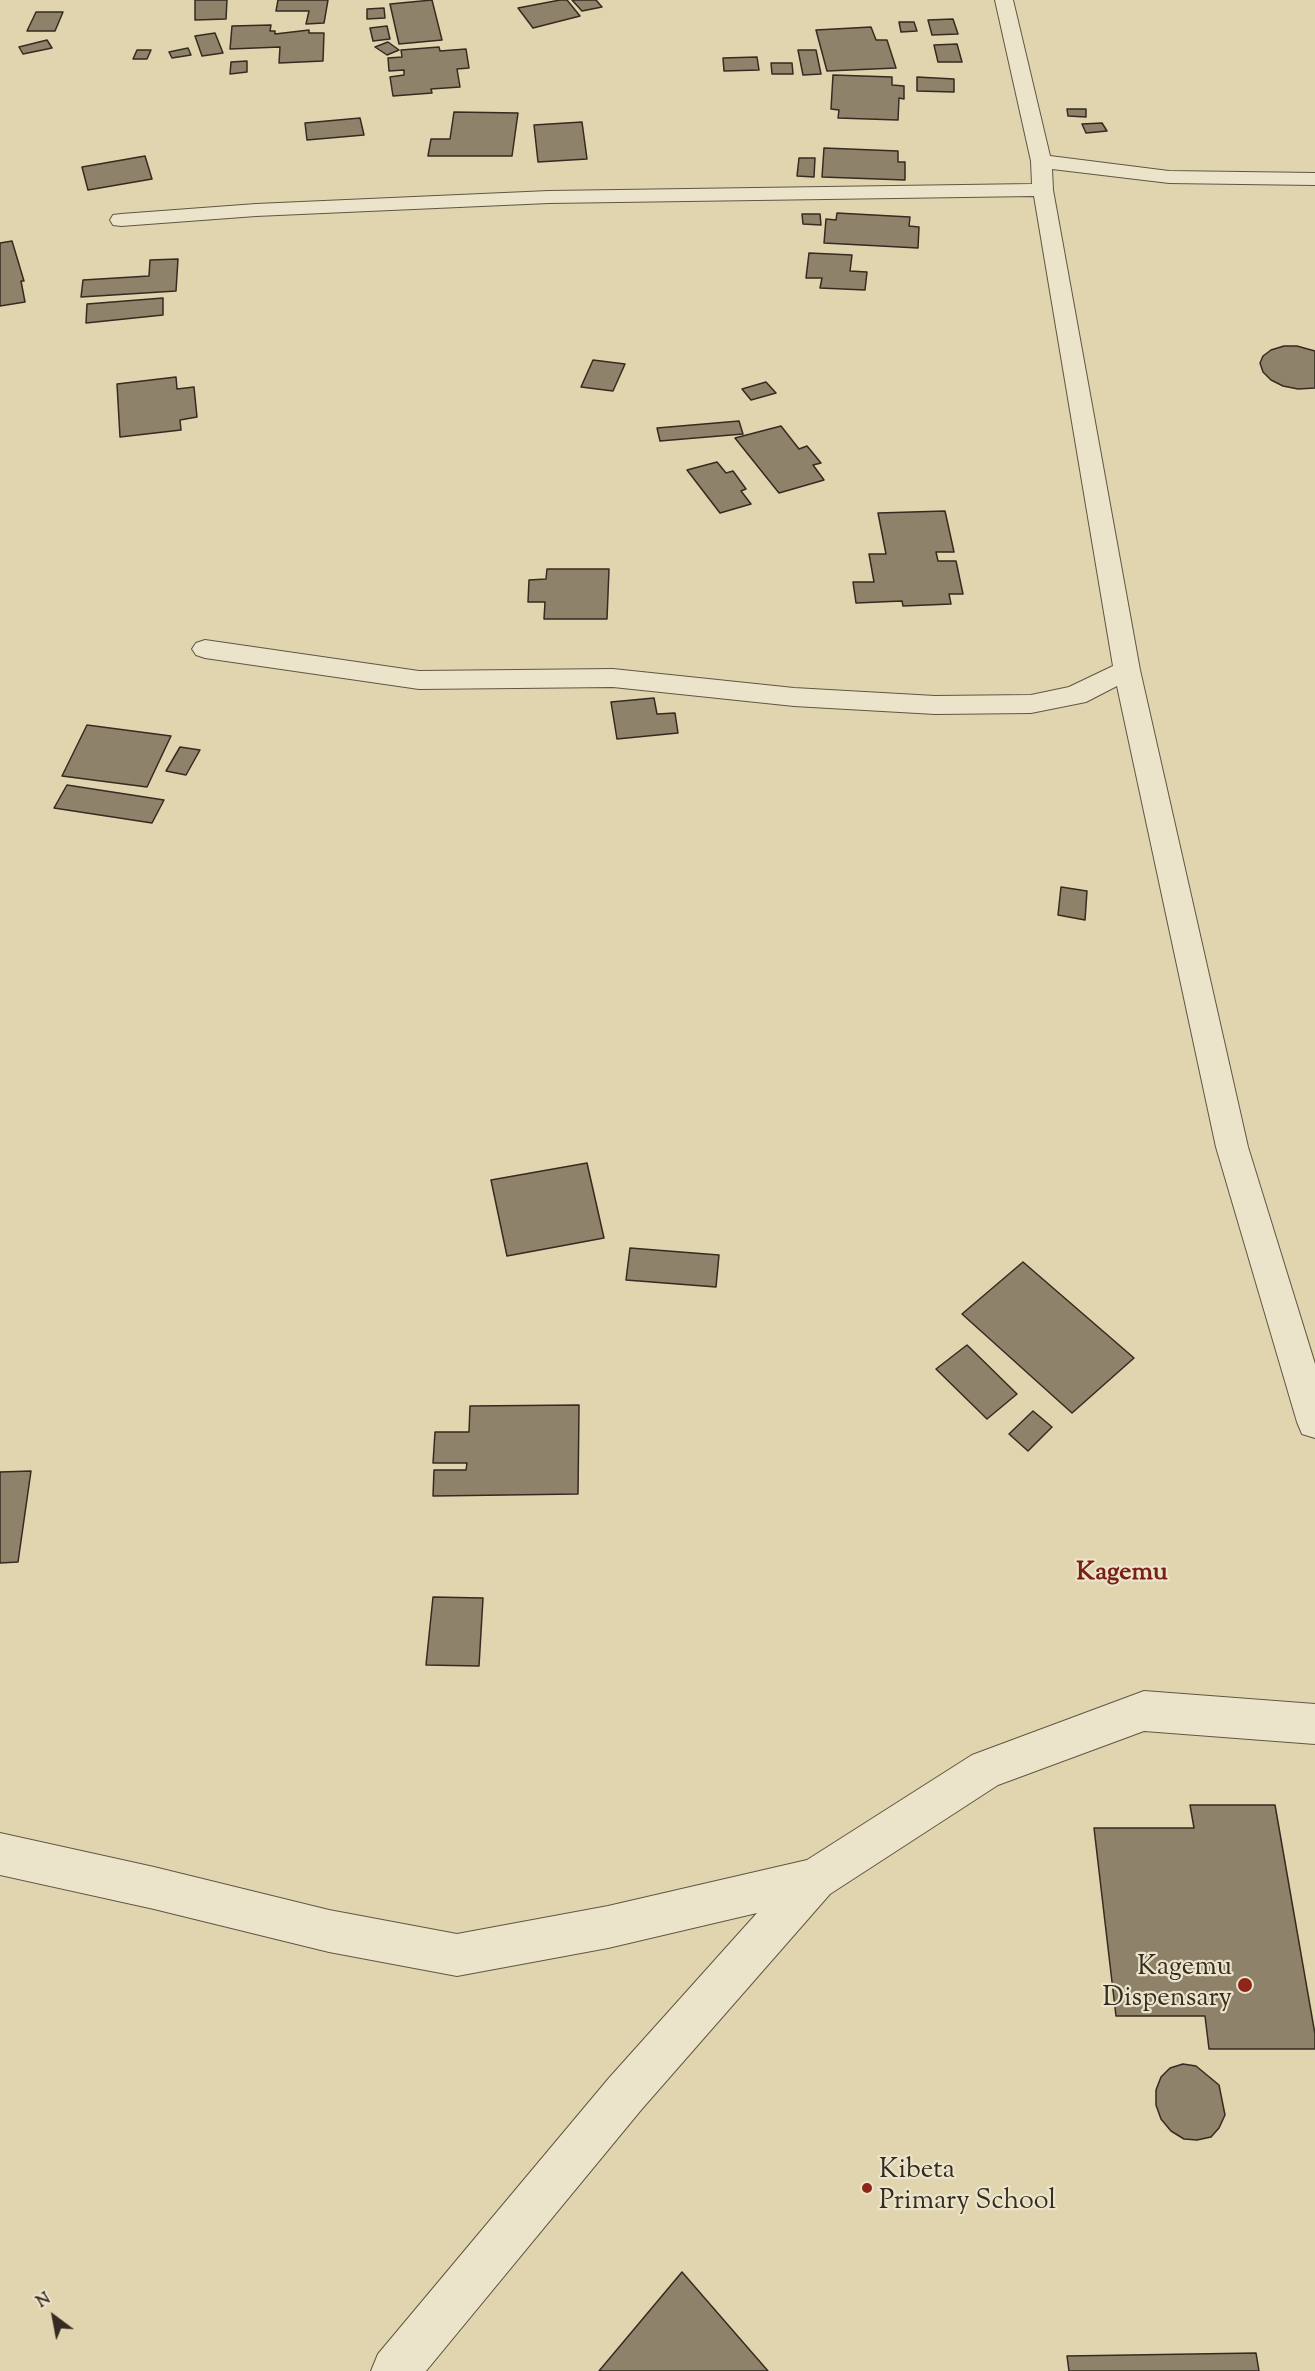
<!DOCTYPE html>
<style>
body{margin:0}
#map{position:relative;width:1315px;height:2371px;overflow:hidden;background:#e0d5ae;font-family:"Sorts Mill Goudy",serif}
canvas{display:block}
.north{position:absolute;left:24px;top:2287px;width:60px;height:60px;-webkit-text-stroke:4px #ebe4ca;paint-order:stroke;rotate:328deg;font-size:16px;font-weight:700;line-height:24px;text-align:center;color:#352b21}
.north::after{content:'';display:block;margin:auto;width:21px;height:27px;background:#352b21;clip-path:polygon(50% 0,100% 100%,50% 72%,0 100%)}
</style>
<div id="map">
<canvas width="1315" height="2371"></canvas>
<div class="north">N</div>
</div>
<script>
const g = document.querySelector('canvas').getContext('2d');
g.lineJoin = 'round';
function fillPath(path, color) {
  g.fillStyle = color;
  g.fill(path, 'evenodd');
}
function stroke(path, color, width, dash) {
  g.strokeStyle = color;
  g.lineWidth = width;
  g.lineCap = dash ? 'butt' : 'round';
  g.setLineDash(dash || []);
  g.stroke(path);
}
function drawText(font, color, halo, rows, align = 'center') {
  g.font = font + ' "Sorts Mill Goudy",serif';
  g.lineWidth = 4.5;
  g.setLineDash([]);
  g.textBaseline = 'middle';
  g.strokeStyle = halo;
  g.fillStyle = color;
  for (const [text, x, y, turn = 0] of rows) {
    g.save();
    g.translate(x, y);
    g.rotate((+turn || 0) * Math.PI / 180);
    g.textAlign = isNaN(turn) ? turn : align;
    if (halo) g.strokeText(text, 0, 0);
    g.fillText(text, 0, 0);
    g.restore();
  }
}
const building = new Path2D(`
 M195 0H227L226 19 195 20Z
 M278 0H328L324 23 306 24 309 11H276Z
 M432 0 442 40 399 44 390 4Z
 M560 0H567L580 16 533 28 518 8Z
 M572 0H596L602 7 582 11Z
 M384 8 385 18 367 19V9Z
 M36 12H63L55 31H27Z
 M953 19 958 34 932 35 928 20Z
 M899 22H914L917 31 901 32Z
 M271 25 270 31H275V34L309 30V33H324L323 61 279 63 280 47 230 49 232 26Z
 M387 26 390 39 373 41 370 28Z
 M871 27 876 40H887L896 68 827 71 816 30Z
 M215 33 223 53 202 56 195 36Z
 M47 40 52 48 23 54 19 47Z
 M388 42 399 50 387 55 375 47Z
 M957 44 962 62H938L934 45Z
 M439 47 440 51 466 49 469 68 457 69 460 87 431 89 432 93 393 96 390 77 404 75V70L389 71 388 58 402 57 401 50Z
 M188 48 191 55 172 58 169 52Z
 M137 50H151L147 59H133Z
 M798 50H816L821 74 803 75Z
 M757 57 759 70 724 71 723 58Z
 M247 61V72L230 74 231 62Z
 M771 63H792L793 74H772Z
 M833 75 892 77V85L904 86V99L899 98 898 120 838 118 839 110 831 109Z
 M917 77 954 79V92L917 91Z
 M1067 109H1086V117L1068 116Z
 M454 112 518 113 512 156H428L431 139H450Z
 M360 118 364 135 307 140 305 123Z
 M582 122 587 159 538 162 534 125Z
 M1102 123 1107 131 1086 133 1082 124Z
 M824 148 898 151V162H905V180L822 177Z
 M145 156 152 179 88 190 82 167Z
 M799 158H815L814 177 797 176Z
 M837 213 910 217 909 226 919 227 918 248 824 243 826 219 836 220Z
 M802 214H820L821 225 803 224Z
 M12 241 24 281H21L25 302 0 306V243Z
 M809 253 852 255 850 271 867 272 865 290 820 288 822 278H806Z
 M178 259 176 291 81 297 83 280 149 276 150 260Z
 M163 298V315L86 323 87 304Z
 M1284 346H1297L1315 351V388L1298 389 1283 386 1271 380 1263 372 1260 363 1263 356 1271 350Z
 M593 360 625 364 613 391 581 387Z
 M176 377 177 389 194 387 197 417 180 420 181 430 120 437 117 384Z
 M766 382 776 393 751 400 742 389Z
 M739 421 743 434 660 441 657 428Z
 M781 426 799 449 807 446 821 463 813 465 824 480 779 493 735 438Z
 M717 462 726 473 733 471 746 489 741 491 751 504 720 513 687 470Z
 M945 511 954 552H936L938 561H956L963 594H949L951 604 903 606 902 601 856 603 853 582H874L869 554H886L878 513Z
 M547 569H609L607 619H544L545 602H528L529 580 546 579Z
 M654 698 657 714 675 713 678 733 617 739 611 702Z
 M87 725 171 736 147 787 62 776Z
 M180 747 200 750 186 775 166 771Z
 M67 785 164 800 152 823 54 808Z
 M1061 887 1087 891 1085 920 1058 915Z
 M587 1163 604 1238 507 1256 491 1180Z
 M630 1248 719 1255 716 1287 626 1280Z
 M1023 1262 1134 1358 1072 1413 962 1314Z
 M967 1345 1017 1394 987 1419 936 1369Z
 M579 1405 578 1494 433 1496 434 1470H466L467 1463H433L435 1432H469L470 1406Z
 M1033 1411 1052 1427 1028 1451 1009 1434Z
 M31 1471 18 1562 0 1563V1472Z
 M433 1597 483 1598 479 1666 426 1665Z
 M1190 1805H1275L1315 2034V2049H1209L1205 2016H1116L1094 1828H1194Z
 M1183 2064 1196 2066 1219 2085 1225 2115 1219 2128 1211 2137 1197 2140 1184 2139 1171 2131 1161 2119 1156 2105V2090L1161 2077 1170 2068Z
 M682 2272 768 2371H599Z
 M1256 2353 1259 2371H1069L1067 2356Z`);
const street = new Path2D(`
 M995 0H1013L1050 156 1169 171 1315 173V185L1169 183 1052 169 1053 190 1140 670 1248 1147 1315 1364V1438L1302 1434 1297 1422 1216 1147 1117 686 1086 702 1031 713 935 714 794 706 613 687 419 689 205 658 196 655 192 649 196 643 205 640 419 671 613 669 794 688 935 696 1031 695 1069 687 1113 666 1034 196 549 203 256 216 121 226 113 225 110 220 113 215 121 214 256 204 549 191 1032 184 1031 161Z
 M1144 1691 1315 1704V1744L1144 1731 998 1785 830 1894 641 2110 426 2371H371L378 2354 609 2078 757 1913 608 1948 457 1976 329 1952 154 1909 0 1875V1833L154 1867 329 1910 457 1934 608 1906 807 1860 972 1755Z`);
const markers = [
 [1245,1985,8,"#8f2418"],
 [867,2188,6,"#8f2418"]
];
const quarterNames = [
 ["Kagemu",1122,1575]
];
const nearPoinames = [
 ["Kagemu",1232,1969],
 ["Dispensary",1232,2000],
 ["Kibeta",879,2172,"left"],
 ["Primary School",879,2203,"left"]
];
fillPath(building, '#8e836a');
stroke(building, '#352b21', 1.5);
stroke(street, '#605644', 2);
fillPath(street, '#ebe4ca');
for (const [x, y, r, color] of markers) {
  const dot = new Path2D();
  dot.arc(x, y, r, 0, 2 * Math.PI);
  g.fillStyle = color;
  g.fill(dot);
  stroke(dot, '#ebe4ca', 2);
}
drawText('bold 26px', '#7a1f14', '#ebe4ca', quarterNames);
drawText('27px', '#352b21', '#ebe4ca', nearPoinames, 'right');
</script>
